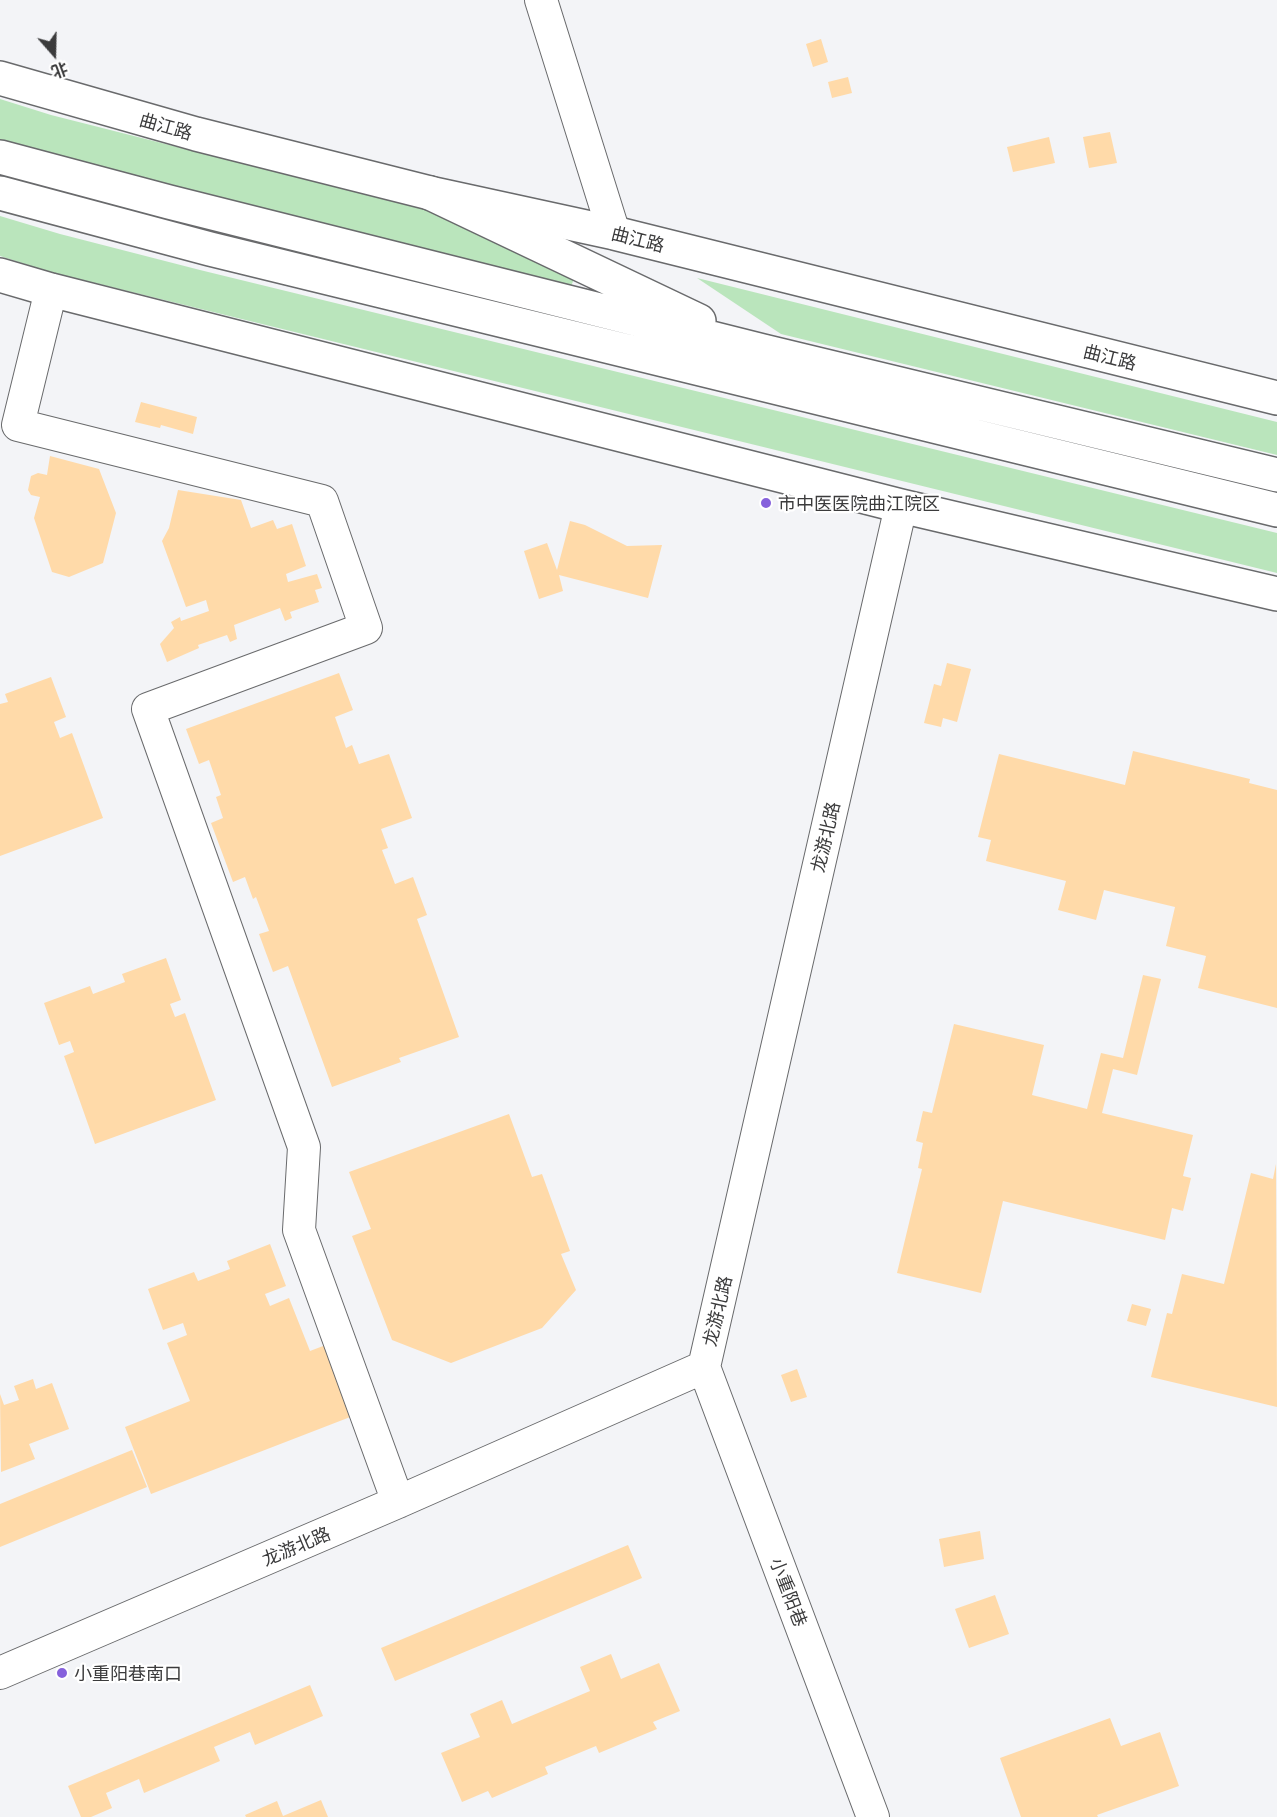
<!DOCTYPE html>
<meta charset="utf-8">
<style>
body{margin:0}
#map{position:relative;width:1277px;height:1817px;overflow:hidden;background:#f3f4f7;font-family:Georgia,"Noto Sans SC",serif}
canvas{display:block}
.north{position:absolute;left:24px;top:24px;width:60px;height:60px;-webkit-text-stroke:4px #fff;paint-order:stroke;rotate:160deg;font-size:16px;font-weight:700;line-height:24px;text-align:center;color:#3b3b3c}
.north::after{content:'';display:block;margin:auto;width:21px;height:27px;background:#3b3b3c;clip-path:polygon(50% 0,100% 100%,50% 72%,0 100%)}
</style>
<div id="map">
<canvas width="1277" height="1817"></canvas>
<div class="north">北</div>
</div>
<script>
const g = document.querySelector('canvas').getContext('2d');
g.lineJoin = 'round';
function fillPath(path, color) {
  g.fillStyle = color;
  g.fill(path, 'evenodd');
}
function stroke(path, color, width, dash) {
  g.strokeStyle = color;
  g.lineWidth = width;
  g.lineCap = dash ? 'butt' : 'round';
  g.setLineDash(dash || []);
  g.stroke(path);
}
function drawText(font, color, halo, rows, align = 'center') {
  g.font = font + ' Georgia,"Noto Sans SC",serif';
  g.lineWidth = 4.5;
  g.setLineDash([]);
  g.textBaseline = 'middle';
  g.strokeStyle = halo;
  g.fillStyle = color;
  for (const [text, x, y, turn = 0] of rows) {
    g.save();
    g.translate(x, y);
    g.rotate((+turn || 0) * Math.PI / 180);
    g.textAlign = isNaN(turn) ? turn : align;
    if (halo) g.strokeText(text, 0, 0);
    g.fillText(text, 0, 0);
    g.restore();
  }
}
const green = new Path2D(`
 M0 99 51 115 426 210 575 277 571 286 416 248 42 152 0 140Z
 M0 216 60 234 200 270 1277 533V573L50 272 0 256Z
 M697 278 1277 422V455L781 334Z`);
const building = new Path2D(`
 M821 39 828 62 813 67 806 44Z
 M848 77 852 93 832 98 828 82Z
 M1110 132 1117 163 1089 168 1083 137Z
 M1049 137 1055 163 1013 172 1007 147Z
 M141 402 197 417 193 434 161 425 160 428 135 422Z
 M50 456 99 469 116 513 103 563 69 577 52 572 34 518 40 497 31 495 28 490 31 476 38 473 47 475Z
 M178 490 241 500 251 528 273 520 277 529 292 524 306 566 286 574 288 582 317 574 322 588 315 590 319 602 290 612 292 618 285 621 280 608 234 625 237 639 230 642 227 635 198 645 199 648 167 662 160 644 174 628 171 622 180 617 181 621 209 611 206 600 186 607 162 541 169 528Z
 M570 521 585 525 627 546 662 545 648 598 559 575 563 591 539 599 524 551 547 543 557 570Z
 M947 663 971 669 957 722 943 718 941 727 924 723 934 684 941 686Z
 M339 673 353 710 335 717 346 748 352 745 359 764 389 754 412 818 381 829 388 848 382 850 395 884 413 877 427 915 417 919 459 1037 399 1058 401 1062 332 1087 288 966 273 972 259 934 269 931 256 897 253 899 245 877 233 882 211 823 223 818 216 797 221 795 209 760 199 764 186 729Z
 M51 677 66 717 54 722 60 738 72 733 103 818 0 856V704L8 702 5 694Z
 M1133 751 1250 779 1249 783 1277 790V1008L1198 988 1206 956 1166 946 1175 907 1104 890 1096 920 1058 910 1066 881 986 861 991 840 978 837 999 754 1125 785Z
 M166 958 181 1000 170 1004 175 1017 185 1013 216 1100 95 1144 64 1056 74 1052 70 1041 59 1045 44 1003 90 986 93 994 125 982 122 974Z
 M1143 975 1161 979 1137 1075 1113 1069 1102 1113 1193 1135 1183 1176 1191 1178 1183 1211 1172 1208 1165 1240 1003 1201 981 1293 897 1273 922 1169 918 1168 923 1143 916 1141 923 1111 932 1113 954 1024 1044 1045 1032 1095 1087 1109 1101 1053 1123 1058Z
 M509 1114 532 1177 542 1174 570 1251 561 1254 576 1290 542 1328 451 1363 392 1340 352 1236 371 1229 349 1172Z
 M1276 1164 1277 1407 1151 1377 1167 1313 1172 1314 1182 1274 1224 1284 1251 1173 1273 1179Z
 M270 1244 286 1286 265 1294 270 1306 289 1298 310 1351 331 1343 358 1414 151 1494 125 1427 190 1401 167 1343 187 1335 183 1323 163 1330 148 1289 194 1272 198 1281 230 1269 227 1261Z
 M1132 1304 1151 1309 1146 1326 1127 1321Z
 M797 1369 807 1397 791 1402 781 1375Z
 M33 1379 36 1389 52 1383 69 1429 29 1444 35 1459 1 1472 0 1394 4 1405 19 1400 14 1386Z
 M132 1450 147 1487 0 1547V1504Z
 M980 1531 984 1559 944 1567 939 1539Z
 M628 1545 642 1578 395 1681 381 1648Z
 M995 1595 1009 1634 969 1648 955 1609Z
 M611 1654 621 1679 659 1663 680 1711 653 1722 657 1729 599 1753 596 1746 545 1767 548 1774 492 1798 488 1791 462 1802 441 1753 480 1737 470 1714 502 1700 512 1724 590 1691 580 1667Z
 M310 1685 323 1716 255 1745 250 1732 214 1747 220 1761 144 1793 139 1779 106 1793 112 1808 91 1817H81L68 1786Z
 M1110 1718 1121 1746 1160 1732 1179 1786 1097 1815 1098 1817H1021L1000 1758Z
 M321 1800 328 1817H246L245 1815 277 1801 283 1816Z`);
const minor = new Path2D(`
 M541 0 614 233
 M51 290 18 425 322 501 366 628 148 709 304 1147 299 1230 398 1502
 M704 1367 873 1817
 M0 1673 398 1502 704 1367 901 506`);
const major = new Path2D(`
 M0 78 196 134 430 193 614 233 1277 398
 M0 275 51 290 901 506 1277 594`);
const highway = new Path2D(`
 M0 157 169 202 763 351 1277 475
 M0 193 210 249 1277 510
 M430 193 699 321`);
const markers = [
 [766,503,6,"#8661dc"],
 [62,1673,6,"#8661dc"]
];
const streetNames = [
 ["曲江路",166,126,16],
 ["曲江路",638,239,14],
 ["曲江路",1110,357,14],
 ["龙游北路",825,837,-77],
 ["龙游北路",717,1311,-77],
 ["龙游北路",296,1546,-23],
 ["小重阳巷",789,1592,69]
];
const poiNames = [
 ["市中医医院曲江院区",778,503],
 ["小重阳巷南口",74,1673]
];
fillPath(green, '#bae5bc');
fillPath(building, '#ffdaa9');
stroke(minor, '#696a6c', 34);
stroke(major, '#696a6c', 36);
stroke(highway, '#696a6c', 36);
stroke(minor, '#fff', 32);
stroke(major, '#fff', 33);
stroke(highway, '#fff', 33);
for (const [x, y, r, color] of markers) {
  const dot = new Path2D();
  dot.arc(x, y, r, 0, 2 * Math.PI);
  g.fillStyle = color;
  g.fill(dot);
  stroke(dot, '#fff', 2);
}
drawText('18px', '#3b3b3c', '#fff', streetNames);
drawText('18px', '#3b3b3c', '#fff', poiNames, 'left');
</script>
